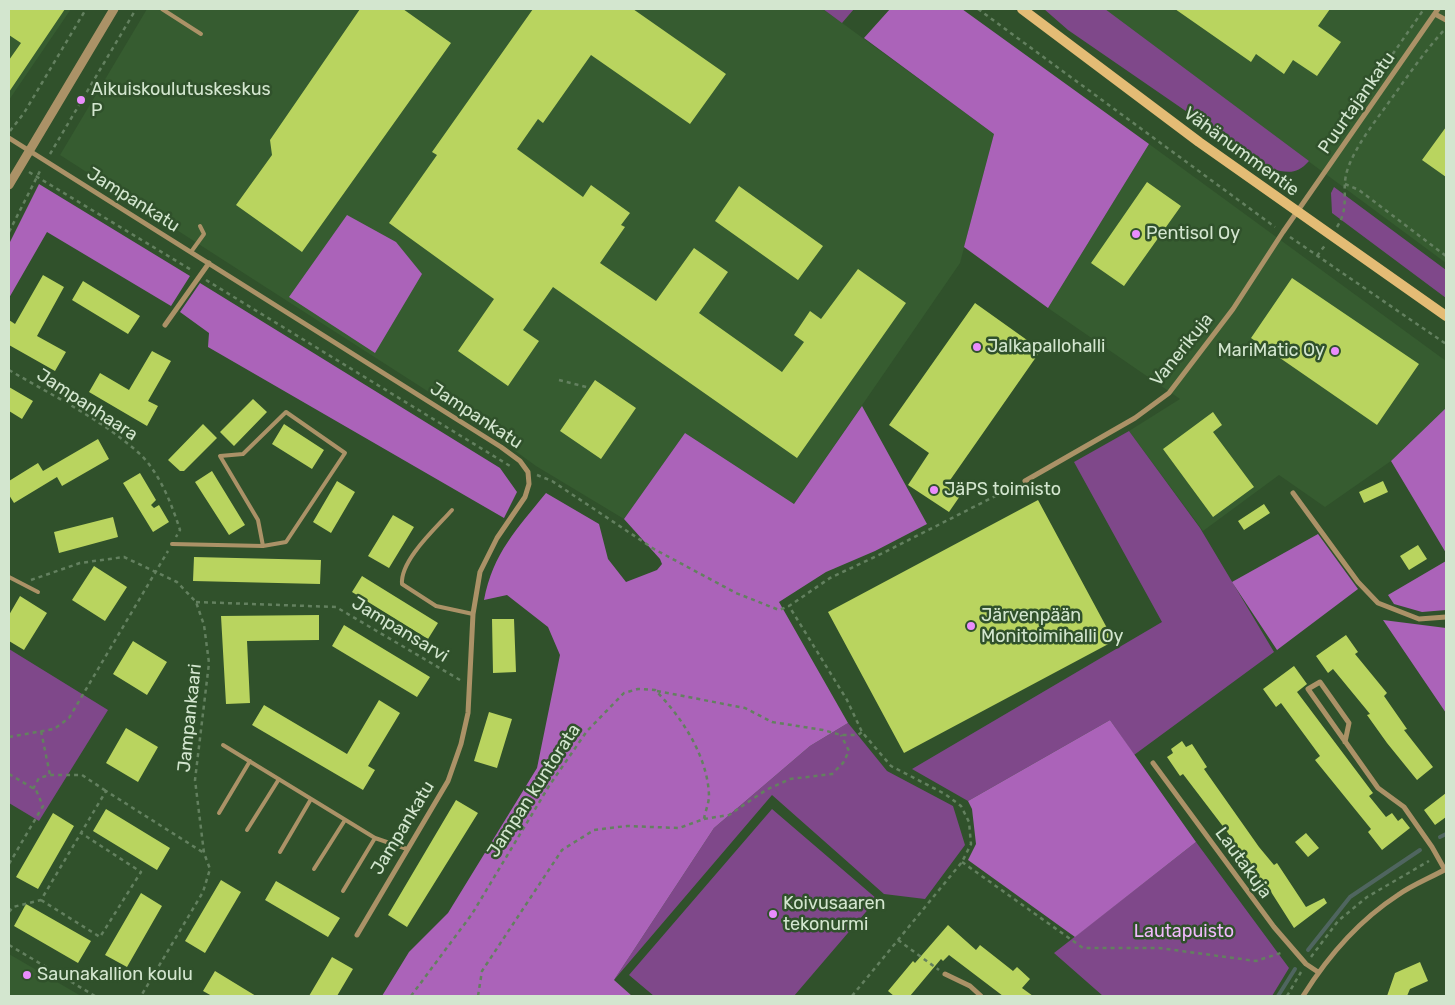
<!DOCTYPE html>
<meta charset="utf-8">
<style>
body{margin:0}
#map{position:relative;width:1455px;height:1005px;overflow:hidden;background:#30512b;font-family:Rubik,sans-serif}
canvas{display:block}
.frame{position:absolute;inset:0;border:10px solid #d3e6cf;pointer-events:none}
</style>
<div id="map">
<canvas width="1455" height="1005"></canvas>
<div class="frame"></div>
</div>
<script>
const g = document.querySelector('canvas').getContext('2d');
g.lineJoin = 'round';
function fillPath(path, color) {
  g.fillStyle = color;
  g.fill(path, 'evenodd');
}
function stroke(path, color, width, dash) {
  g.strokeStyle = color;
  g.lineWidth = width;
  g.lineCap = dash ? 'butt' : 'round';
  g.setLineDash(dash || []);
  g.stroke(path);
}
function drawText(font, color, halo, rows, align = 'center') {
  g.font = font + ' Rubik,sans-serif';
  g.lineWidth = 5;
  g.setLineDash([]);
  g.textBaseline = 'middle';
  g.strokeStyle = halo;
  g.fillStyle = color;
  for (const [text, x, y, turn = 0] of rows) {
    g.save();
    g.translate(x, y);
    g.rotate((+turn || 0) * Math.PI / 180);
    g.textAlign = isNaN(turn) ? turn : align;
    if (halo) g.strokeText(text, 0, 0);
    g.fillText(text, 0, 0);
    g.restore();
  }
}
const built = new Path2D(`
 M9 9H71L9 100Z
 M147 9H823L994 134 960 263 794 504 685 433 624 519 536 466 474 421 60 155Z
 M1104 9H1446V263L1304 158Z
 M1149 144 1446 361V408L1391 461 1325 507 1279 475 1203 531 1129 431 1180 399 1048 308Z
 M9 954 81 996H9Z`);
const green = new Path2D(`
 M823 9H854L842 23Z
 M1044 9H1105L1309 161C1296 176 1287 172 1270 169L1068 30Z
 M1334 187 1446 270V298L1332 213 1331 193Z
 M1129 431 1200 528 1274 652 1134 755 1110 720 968 801 912 769 1162 622 1074 462Z
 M9 649 108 710 39 821 9 803Z
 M848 723 887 771 953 806 965 845 925 899 884 894 772 795 614 980 714 828 810 746Z
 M772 809 877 899 794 996H654L629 975Z
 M1196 842 1289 968 1272 996H1103L1054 953Z`);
const forest = new Path2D(`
 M890 9H962L1149 144 1048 308 964 247 994 134 864 38Z
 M39 184 190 276 171 306 47 232 9 298V244Z
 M347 215 396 242 422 274 375 353 289 297Z
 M200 283 500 468 517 492 504 518 208 347 209 333 180 312Z
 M862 406 927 524 875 551 826 572 779 602 848 723 810 746 714 828 614 980 632 996H382L409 952 448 913 537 768 560 655 548 627 507 595 484 600C493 553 517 529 546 493L599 524 608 559 626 582 657 570 662 564 660 559 624 519 685 433 794 504Z
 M1446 408V553L1391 461Z
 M1318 534 1358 589 1277 650 1232 582Z
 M1446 561V610L1422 612 1394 604 1388 595Z
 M1383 620 1446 628V713Z
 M1110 720 1196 842 1075 937 968 860 976 844 972 809 968 801Z`);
const stream = new Path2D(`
 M1440 837 1446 834
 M1308 950 1350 897 1420 850
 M1278 996 1295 969`);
const building = new Path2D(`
 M9 9H65L9 92V60L21 43 9 35Z
 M360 9H403L451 43 302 252 236 205 272 155 270 140Z
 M533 9H633L726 74 690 124 591 55 543 123 538 119 517 149 583 197 591 185 630 213 621 225 625 227 600 263 656 301 694 248 728 272 699 313 782 372 804 342 794 335 810 311 821 319 858 269 906 303 797 458 553 287 523 330 539 341 508 386 458 351 494 299 389 223 437 155 432 152Z
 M1175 9H1330L1318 26 1341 42 1317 76 1293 60 1284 74 1256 54 1251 62Z
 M1446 127V177L1422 160Z
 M1147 182 1181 206 1124 286 1091 263Z
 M739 186 823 246 798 280 715 221Z
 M43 275 64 287 37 336 66 352 55 371 9 345V320L15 324Z
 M1292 278 1419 364 1377 425 1251 338Z
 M83 281 140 316 128 334 72 300Z
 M975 303 1041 350 946 486 960 496 949 512 908 485 929 453 889 425Z
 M152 351 171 361 148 401 158 406 147 426 89 392 100 373 129 390Z
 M595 380 636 408 601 459 560 431Z
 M9 387 33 401 22 419 9 411Z
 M253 399 267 412 234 446 220 432Z
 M1213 412 1222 425 1213 432 1254 487 1213 517 1163 449Z
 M203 424 217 438 184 471H180L168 460Z
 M284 424 324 450 312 469 272 444Z
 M98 439 109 459 62 486 57 477 14 503 9 495V481L38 463 43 471Z
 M212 471 245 525 229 535 195 482Z
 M140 473 156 500 151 505 154 508 159 505 169 522 153 532 123 483Z
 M337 481 355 492 331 533 313 522Z
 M1383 481 1388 492 1364 503 1359 492Z
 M1038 500 1114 641 904 753 828 612Z
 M1264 504 1270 513 1244 530 1238 521Z
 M393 515 414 527 389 568 368 556Z
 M113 517 118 537 59 553 54 532Z
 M1418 545 1427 559 1409 570 1400 556Z
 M194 557 321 560 320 584 193 581Z
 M94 566 127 587 105 621 72 600Z
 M362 576 438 623 428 639 352 592Z
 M20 596 47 613 24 650 9 641V615Z
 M319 615V640L247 641 250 703 226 704 221 616Z
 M492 619H514L516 672 493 673Z
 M344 625 430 677 417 697 332 646Z
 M1346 635 1358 652 1355 654 1387 693 1384 696 1407 729 1404 730 1433 767 1417 780 1387 743 1367 715 1370 714 1333 669 1328 673 1316 656Z
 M133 641 167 662 147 695 113 674Z
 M1294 666 1307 684 1297 692 1373 793 1369 796 1386 817 1392 813 1398 821 1402 818 1410 828 1382 850 1368 832 1371 829 1315 760 1320 756 1281 703 1276 707 1263 689Z
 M379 700 400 713 368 766 375 770 363 790 252 725 264 705 347 754Z
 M489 712 512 719 497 768 474 761Z
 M126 728 158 747 138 782 106 763Z
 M1182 741 1186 747 1192 744 1207 767 1204 769 1259 847 1274 865 1277 863 1306 907 1324 898 1327 903 1294 928 1266 884 1264 885 1228 833 1183 774 1180 776 1167 757 1173 753 1171 749Z
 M1446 793V817L1435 825 1424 810Z
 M456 800 478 813 407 927 388 915Z
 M106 809 170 848 157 870 93 831Z
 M53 813 74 826 38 889 16 877Z
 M1306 833 1319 848 1308 857 1295 842Z
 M221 880 241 892 205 953 185 941Z
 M276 881 340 918 328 937 265 900Z
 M141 893 162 906 127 967 105 955Z
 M26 904 91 941 78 963 14 926Z
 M948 925 976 950 980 945 1013 971 1017 967 1030 979 1022 988 1033 996H1003L949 955 943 961 941 959 910 996H894L888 991 913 961 915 963Z
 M332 957 353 969 337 996H309Z
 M1420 962 1428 981 1410 989 1407 996H1387L1395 973Z
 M215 971 233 982 256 996H212L203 991Z`);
const path = new Path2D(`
 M978 9 1275 227
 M10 131 24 113 86 9
 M1327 145 1342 127 1424 9
 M50 154 136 9
 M29 172 193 271
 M1345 184 1359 190 1446 256
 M1337 227C1351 205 1340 190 1348 168 1357 144 1374 123 1389 102 1407 77 1424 52 1445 29
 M9 232 41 169
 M1290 237 1446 344
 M1317 256 1326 244
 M206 280 510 466
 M9 370C53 396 103 420 141 455 160 474 172 505 180 530L176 537
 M559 380 590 388
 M537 475 552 481 654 549 736 593 779 610 789 606
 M31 580 80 563 124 557 177 582 196 602 204 625 209 663 195 780 204 853 210 869 203 892 141 996
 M196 602 336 607 460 680
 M657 691 745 708 772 722 823 730 841 735H858L862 732
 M41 731 50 775
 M9 737 54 729 69 718 168 551
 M9 774 36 790 43 806 9 864
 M33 789 39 778 50 775H82L106 791
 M704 819 729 815 766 790 790 779 832 774 843 763 849 751 841 735
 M962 862 1083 948H1159L1256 961 1284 952
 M41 900 100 937 141 872 81 833
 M9 912 13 907 41 900 106 791 204 853
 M898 940 939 970
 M9 945 95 996
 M1311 957 1338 921 1367 897 1429 861
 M411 996 472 914 549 786 587 731 624 693 638 689 655 690C682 717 708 757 709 796 709 803 705 812 704 819L679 828 627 826 594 830 562 850 482 971 478 996
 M852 996 962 862 971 844 969 822 961 806 945 794 891 766 862 732 847 700 789 606 830 578 883 553 1019 484
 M1287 996 1301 972`);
const service = new Path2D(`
 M162 9 201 34
 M191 252 204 234 200 226
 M452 510C437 527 400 560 402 584L436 606 473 614
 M172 544 263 546 258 520 220 456 243 454 286 412 345 453 286 542 263 546
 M9 577 38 592
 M223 745 375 838 407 849
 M219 813 250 761
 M247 830 279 779
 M280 852 311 799
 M314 869 345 820
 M343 891 375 838`);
const minor = new Path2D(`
 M1435 14 1446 20
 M9 138 501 447 520 461 528 472 529 484 525 497 497 538 480 572 473 614 468 713 461 744 448 781 357 935
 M165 325 209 263
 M1025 481 1135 418 1169 393 1233 309 1283 232 1438 9
 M1293 493 1358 582 1378 603 1419 619 1446 617
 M1345 742 1349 723 1320 682 1308 689 1378 788 1404 807 1432 847 1445 870
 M1153 763 1274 927 1306 964 1318 972
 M945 974 970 986 981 996
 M1303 996C1328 956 1358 921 1398 895 1412 885 1430 878 1446 869`);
const tertiary = new Path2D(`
 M9 185 114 9`);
const secondary = new Path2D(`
 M1022 9 1199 142 1446 316`);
const markers = [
 [81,100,5,"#ea8dfd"],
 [1136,234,5,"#ea8dfd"],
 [977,347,5,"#ea8dfd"],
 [1335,351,5,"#ea8dfd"],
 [934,490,5,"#ea8dfd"],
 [971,626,5,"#ea8dfd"],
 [773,914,5,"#ea8dfd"],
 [27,975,5,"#ea8dfd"]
];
const poiNames = [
 ["Aikuiskoulutuskeskus",91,90],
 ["P",91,111],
 ["Pentisol Oy",1146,234],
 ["Jalkapallohalli",987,347],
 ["MariMatic Oy",1325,351,"right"],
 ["JäPS toimisto",944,490],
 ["Järvenpään",981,616],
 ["Monitoimihalli Oy",981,637],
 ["Koivusaaren",783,904],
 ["tekonurmi",783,925],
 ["Saunakallion koulu",37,975]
];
const streetNames = [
 ["Puurtajankatu",1357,103,-55],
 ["Vähänummentie",1241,152,36],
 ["Jampankatu",133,200,32],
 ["Vanerikuja",1182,350,-51],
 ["Jampanhaara",87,405,33],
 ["Jampankatu",476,416,33],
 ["Jampansarvi",400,630,31],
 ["Jampankaari",190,718,-84],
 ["Jampan kuntorata",534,791,-57],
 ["Jampankatu",403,828,-59],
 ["Lautakuja",1243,863,54]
];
const parkNames = [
 ["Lautapuisto",1184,932]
];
fillPath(built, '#365c30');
fillPath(green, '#7f488a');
fillPath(forest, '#ab63b9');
stroke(stream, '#4f655f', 4);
fillPath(building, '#b9d45f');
stroke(path, '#63805f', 2.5, [4, 4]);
stroke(service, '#ab9267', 4);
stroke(minor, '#ab9267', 5);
stroke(tertiary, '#ab9267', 9);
stroke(secondary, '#e4bc75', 10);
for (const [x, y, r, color] of markers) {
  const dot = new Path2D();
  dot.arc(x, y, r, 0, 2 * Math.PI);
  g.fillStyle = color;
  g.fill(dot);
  stroke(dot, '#30512b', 2);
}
drawText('18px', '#d3e6cf', '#30512b', poiNames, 'left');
drawText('18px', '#d3e6cf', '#30512b', streetNames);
drawText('18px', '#f1bafc', '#30512b', parkNames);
</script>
